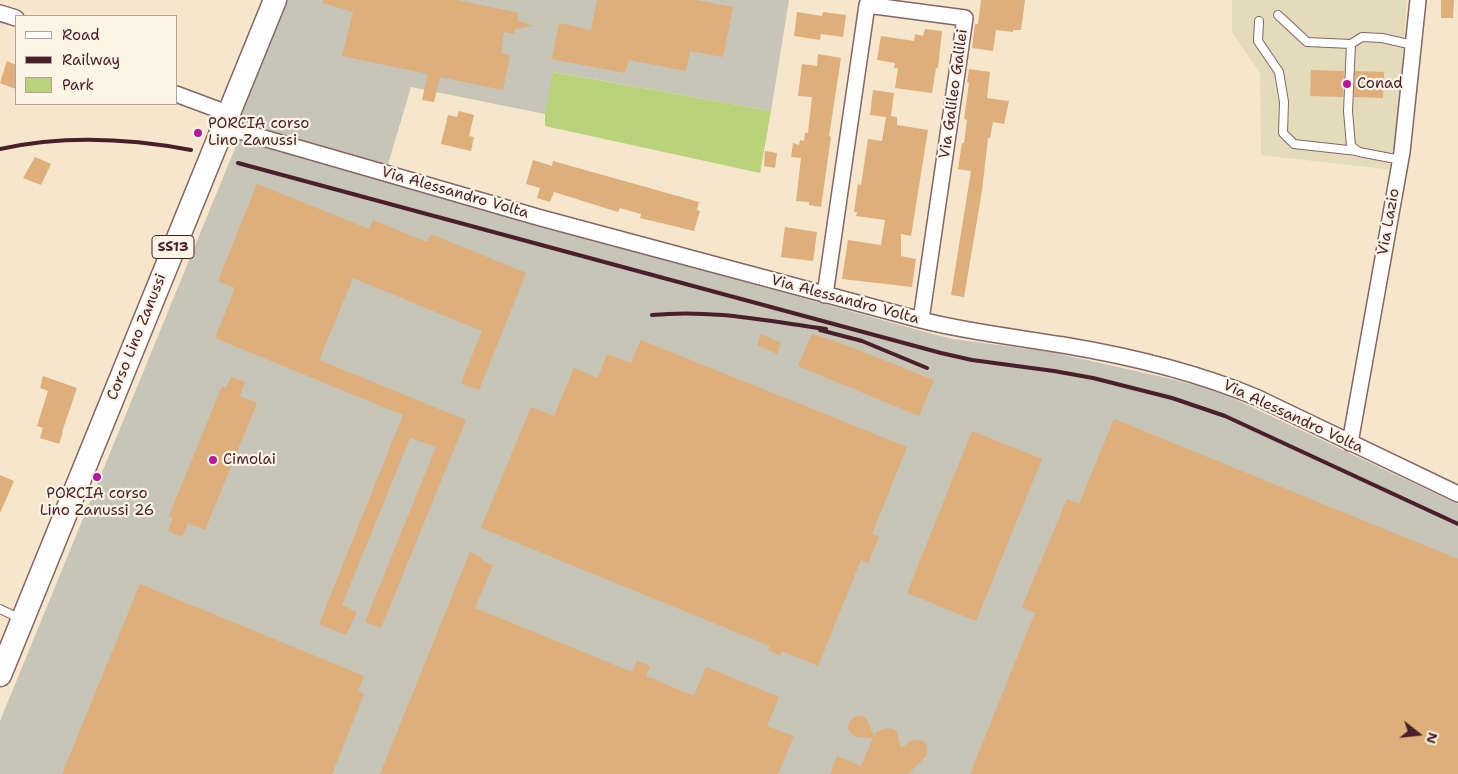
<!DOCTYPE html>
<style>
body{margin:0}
#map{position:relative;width:1458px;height:774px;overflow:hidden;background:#f5e6cc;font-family:"Shantell Sans",sans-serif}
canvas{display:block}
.legend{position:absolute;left:15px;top:15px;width:162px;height:90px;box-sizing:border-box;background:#fcf5e5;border:1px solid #b59f9b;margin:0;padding:6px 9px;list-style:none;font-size:15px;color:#4a1f2b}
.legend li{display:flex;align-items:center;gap:10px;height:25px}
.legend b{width:25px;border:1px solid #b59f9b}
.north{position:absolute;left:1393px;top:709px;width:50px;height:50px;-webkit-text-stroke:4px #fcf5e5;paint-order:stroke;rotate:106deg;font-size:14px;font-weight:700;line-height:20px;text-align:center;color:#4a1f2b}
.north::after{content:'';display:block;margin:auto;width:18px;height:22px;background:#4a1f2b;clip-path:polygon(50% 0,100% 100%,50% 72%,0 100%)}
</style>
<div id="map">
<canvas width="1458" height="774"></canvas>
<ul class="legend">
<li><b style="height:6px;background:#fff"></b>Road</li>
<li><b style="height:6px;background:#4a1f2b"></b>Railway</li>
<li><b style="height:14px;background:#b8d379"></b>Park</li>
</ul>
<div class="north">N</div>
</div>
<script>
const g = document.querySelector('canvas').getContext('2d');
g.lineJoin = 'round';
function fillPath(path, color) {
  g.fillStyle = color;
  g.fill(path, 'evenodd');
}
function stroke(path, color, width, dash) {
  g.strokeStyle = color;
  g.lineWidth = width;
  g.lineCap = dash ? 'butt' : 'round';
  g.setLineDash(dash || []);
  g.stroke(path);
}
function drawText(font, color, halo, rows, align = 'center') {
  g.font = font + ' "Shantell Sans",sans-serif';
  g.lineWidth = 4.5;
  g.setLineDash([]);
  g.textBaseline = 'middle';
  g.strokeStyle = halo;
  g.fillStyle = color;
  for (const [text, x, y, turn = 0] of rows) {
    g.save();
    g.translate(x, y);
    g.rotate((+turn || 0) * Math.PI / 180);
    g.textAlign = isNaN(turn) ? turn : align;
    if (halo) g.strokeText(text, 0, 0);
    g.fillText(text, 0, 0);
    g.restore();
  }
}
const built = new Path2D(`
 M1232 0H1407L1394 170 1261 155 1260 73 1232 32Z`);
const industrial = new Path2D(`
 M278 0H789L771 111 554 72 545 114 411 87 383 181 925 332 953 339 1051 352 1167 378 1205 388 1228 396 1458 504V774H0V721L238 141 229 122Z`);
const green = new Path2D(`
 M553 72 771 111 760 173 545 126V114Z`);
const building = new Path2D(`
 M323 0H457L519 13 517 20 533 26 515 29 514 34 504 32 501 53 510 55 503 90 440 77 434 102 422 100 428 74 342 56 353 12 323 3Z
 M597 0H696L733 7 723 57 690 51 686 71 629 60 625 73 552 59 559 23 591 30Z
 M981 0H1025L1021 30H1013V32L996 30 993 51 972 48 975 24H978Z
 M1441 0H1454L1453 18H1441Z
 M797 12 822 16 823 12 846 15 843 37 821 34 820 40 794 36Z
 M925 29 942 31 938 68H936L932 93 895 88 898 68H894L895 63 877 60 881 36 914 41 915 34 923 36Z
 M818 54 841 58 829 136 831 137 821 207 809 205V202L796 201 801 158 791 157 793 143 799 145 800 140 804 141 805 133H808L812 97 798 96 802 64 817 66Z
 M7 61 16 65V89L0 83Z
 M969 69 990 72 987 98 1009 101 1004 124 993 122 990 138H988L982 191 964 297 951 295 971 171 958 169 962 143H964L967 120 964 119 969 83 967 82Z
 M1311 70 1344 71 1343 97 1310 96Z
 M1355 71 1384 72 1383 98 1354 97Z
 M873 90 894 93 891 116 897 117V125L928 130 911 236 901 234V256L916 259 912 287 842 279 848 240 881 245 885 220 856 216 857 212H854L858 184 861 185 868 139 882 141 886 117 870 115Z
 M459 111 474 115 469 136 474 137 471 151 441 144 448 115 457 117Z
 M765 151 777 153 775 168 764 166Z
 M35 157 51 164 41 185 23 178Z
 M533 160 552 166 553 161 699 202 697 210 700 211 694 231 640 218 641 214 620 208 618 212 554 192 550 202 537 198 540 188 526 184Z
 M257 184 369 229 373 220 427 242 431 234 526 273 479 390 461 383 482 331 353 278 319 360 466 420 381 628 365 622 436 447 410 438 342 605 357 612 346 635 319 624 403 415 215 338 235 288 218 281Z
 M785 227 817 232 813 261 781 257Z
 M761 334 781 343 777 354 757 345Z
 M812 334 838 342 934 380 919 416 798 366Z
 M641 340 907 447 872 534 879 537 868 563 861 560 818 666 782 651 780 656 768 650 770 646 481 528 531 407 554 416 574 368 598 378 607 354 631 363Z
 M43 376 77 388 62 432H63L59 444 40 438 43 428 37 426 48 391 40 388Z
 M231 377 245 382 240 396 257 403 205 530 188 523 182 537 168 531 173 518 169 516 222 386 226 388Z
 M1114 419 1458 559V774H970L1035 613 1022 607 1067 499 1079 504Z
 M972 431 1042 459 976 621 907 593Z
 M0 475 14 481 0 513Z
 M470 552 482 558V561L493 565 475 608 632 672 637 661 650 666 646 676 694 696 706 667 779 697 767 726 794 736 778 774H380Z
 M140 584 364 676 358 691 364 694 332 774H62Z
 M856 716H862L867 720 874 736 875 733 886 728 893 729 897 732 901 748 913 740 923 741 926 744 927 750 926 756 908 774H830L837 756 861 766 873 738 856 737 851 733 848 728 849 722Z`);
const service = new Path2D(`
 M1278 15 1307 42 1351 44
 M1259 21 1258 41 1279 72 1284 102 1283 133 1294 144 1357 151
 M1401 160 1359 152 1351 146 1348 111 1351 44 1362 37 1382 38 1413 45
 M0 609 21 619`);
const minor = new Path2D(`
 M0 13 16 18
 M176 94 227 113
 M222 126 541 218 921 320C968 332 1015 337 1063 345 1129 356 1196 372 1258 398L1458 494
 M825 295 867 5 965 18 921 320
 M1350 443 1402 152 1418 0`);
const primary = new Path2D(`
 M0 675 275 0`);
const rail = new Path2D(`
 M0 149C63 135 128 138 191 150
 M238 163 941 353 972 360 1054 371 1093 378 1172 398 1225 416 1458 524
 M652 315C712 309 767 321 826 329
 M820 330 862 341 927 368`);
const markers = [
 [1347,84,5,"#b5179e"],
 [198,133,5,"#b5179e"],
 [213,460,5,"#b5179e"],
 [97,477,5,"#b5179e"]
];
const shields = [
 [173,247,42]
];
const shieldNames = [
 ["SS13",173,247]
];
const poiNames = [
 ["Conad",1357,84],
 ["PORCIA corso",208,124],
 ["Lino Zanussi",208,141],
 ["Cimolai",223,460],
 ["PORCIA corso",97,494,"center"],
 ["Lino Zanussi 26",97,511,"center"]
];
const streetNames = [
 ["Via Galileo Galilei",954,94,-82],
 ["Via Alessandro Volta",455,193,16],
 ["Via Lazio",1389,222,-80],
 ["Via Alessandro Volta",845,300,15],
 ["Corso Lino Zanussi",137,337,-68],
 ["Via Alessandro Volta",1293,417,25]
];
fillPath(built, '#e3dbba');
fillPath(industrial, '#c6c5b8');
fillPath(green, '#b8d379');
fillPath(building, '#deae7b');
stroke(service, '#866563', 10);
stroke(minor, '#866563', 18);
stroke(primary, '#866563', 25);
stroke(service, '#fff', 8);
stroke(minor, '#fff', 15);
stroke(primary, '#fff', 22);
stroke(rail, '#4a1f2b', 4);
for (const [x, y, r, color] of markers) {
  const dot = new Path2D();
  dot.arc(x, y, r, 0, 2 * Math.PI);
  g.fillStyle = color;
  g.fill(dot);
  stroke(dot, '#fcf5e5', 2);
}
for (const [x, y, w] of shields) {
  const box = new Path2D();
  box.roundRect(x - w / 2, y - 11.5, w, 23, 4);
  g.fillStyle = '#fcf5e5';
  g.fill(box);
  stroke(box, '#4a1f2b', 1);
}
drawText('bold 14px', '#4a1f2b', null, shieldNames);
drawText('15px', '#4a1f2b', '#fcf5e5', poiNames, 'left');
drawText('15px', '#4a1f2b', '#fcf5e5', streetNames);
</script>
